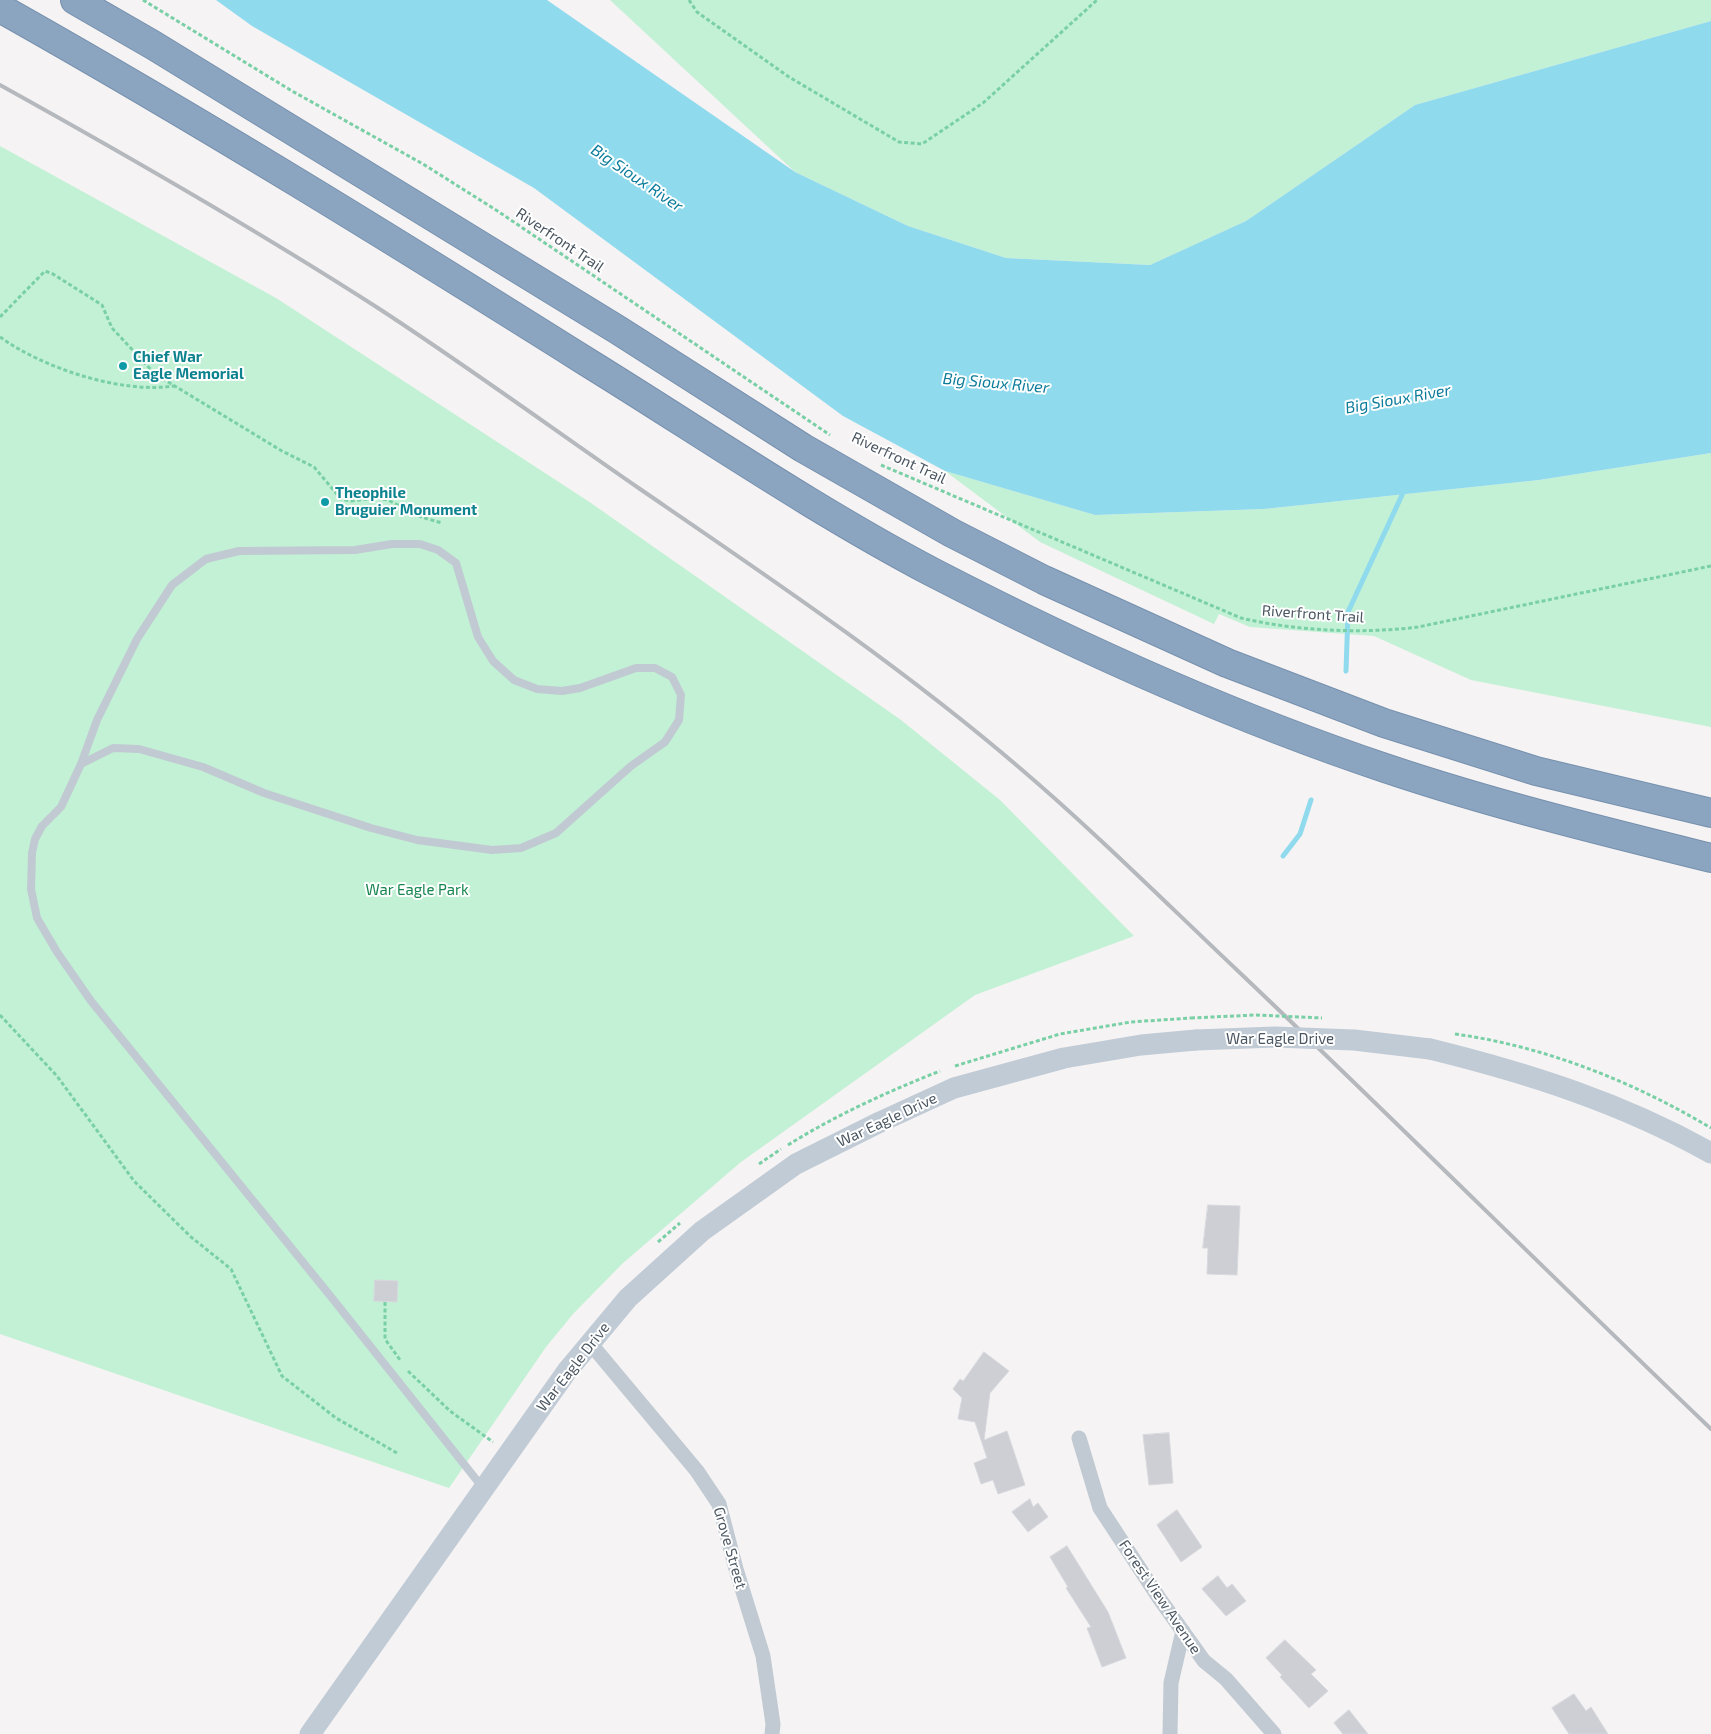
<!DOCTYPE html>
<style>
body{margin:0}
canvas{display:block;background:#f5f3f3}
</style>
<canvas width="1711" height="1734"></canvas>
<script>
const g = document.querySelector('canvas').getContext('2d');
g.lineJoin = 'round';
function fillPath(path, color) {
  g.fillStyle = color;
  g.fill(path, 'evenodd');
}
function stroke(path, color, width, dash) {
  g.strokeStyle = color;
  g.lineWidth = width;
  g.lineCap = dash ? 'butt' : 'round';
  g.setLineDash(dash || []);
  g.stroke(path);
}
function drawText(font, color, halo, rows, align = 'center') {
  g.font = font + ' "Exo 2",sans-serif';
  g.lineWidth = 4;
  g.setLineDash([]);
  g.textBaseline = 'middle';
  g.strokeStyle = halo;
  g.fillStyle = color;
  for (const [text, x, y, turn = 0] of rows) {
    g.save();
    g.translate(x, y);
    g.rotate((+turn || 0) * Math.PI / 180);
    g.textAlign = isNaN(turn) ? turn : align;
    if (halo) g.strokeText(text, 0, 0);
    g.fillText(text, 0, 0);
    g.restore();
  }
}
const green = new Path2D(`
 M610 0H1711V21L1415 105 1246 221 1150 265 1006 258 908 226 795 172Z
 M0 146 276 298 588 501 901 720 1000 800 1134 936 975 995 741 1162 623 1263 573 1314 546 1347 449 1488 0 1334Z
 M1711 453V727L1471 680 1374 636 1250 627 1219 614 1214 624 1040 542 945 471 1095 515 1264 509 1539 480Z`);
const water = new Path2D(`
 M216 0H547L795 172 908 226 1006 258 1150 265 1246 221 1415 105 1711 21V453L1539 480 1264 509 1095 515 945 471 843 416 534 188 252 26Z`);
const stream = new Path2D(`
 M1346 671 1348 612 1402 495
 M1283 856 1300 834 1311 800`);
const building = new Path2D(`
 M1208 1205 1240 1206 1237 1275 1207 1274 1208 1248H1203Z
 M375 1280 398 1281 397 1302 374 1301Z
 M984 1352 1009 1371 990 1393 984 1440 1007 1431 1025 1485 998 1494 993 1480 981 1484 974 1463 987 1458 975 1422 958 1419 962 1398 953 1389 960 1379 963 1381Z
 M1169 1433 1173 1483 1149 1485 1143 1435Z
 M1030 1499 1033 1507 1038 1503 1048 1517 1028 1532 1012 1512Z
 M1177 1510 1202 1547 1181 1562 1157 1525Z
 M1067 1546 1108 1612 1126 1658 1102 1667 1087 1628 1091 1627 1066 1588 1068 1587 1050 1557Z
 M1218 1576 1227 1588 1232 1584 1246 1601 1226 1616 1202 1589Z
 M1285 1640 1316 1670 1311 1674 1328 1691 1309 1708 1280 1677 1282 1675 1266 1658Z
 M1574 1694 1586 1711 1591 1707 1608 1734H1569L1552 1708Z
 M1349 1710 1368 1734H1343L1334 1723Z`);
const path = new Path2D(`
 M143 0 292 91 423 164 496 210 830 435
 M689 0 697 12 789 77 899 142 922 144 983 103 1097 0
 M0 317 45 271 53 274 102 305 112 328 155 374 282 451 314 467 341 499 351 501 375 498 388 500 421 517 442 523
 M0 337C43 368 121 394 174 386
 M881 465 1241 618C1296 631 1362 634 1418 627L1711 566
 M0 1015 57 1076 134 1181 191 1237 231 1269 282 1376 336 1418 397 1453
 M1455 1034C1544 1046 1634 1082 1711 1128
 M955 1066 1060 1034 1131 1022 1191 1018
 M788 1145C836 1115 887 1092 940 1071
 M759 1164 781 1149
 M658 1242 680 1223
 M385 1302V1339L400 1360
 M408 1371 450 1411 493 1442`);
const lane = new Path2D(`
 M392 544H420L438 550 456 563 478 637 493 661 514 680 537 689 562 691 580 688 636 668H655L672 677 681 695 679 720 665 742 631 766 556 833 521 848 492 850 417 840 371 828 264 793 203 767 139 749 113 748 81 764 97 720 137 639 172 585 206 559 239 551 355 550Z
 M81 764 61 807 42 826 35 839 32 853 31 889 37 918 57 952 91 1001 332 1298 483 1488`);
const street = new Path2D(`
 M590 1343 697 1471 719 1504 736 1569 763 1656 773 1724 772 1734
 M1079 1438 1100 1508 1159 1598 1204 1661 1226 1679 1274 1734
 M1170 1734 1171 1683 1183 1631`);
const secondary = new Path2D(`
 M1430 1049C1528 1073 1622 1103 1711 1153
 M310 1734 567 1371 628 1298 702 1231 796 1164 880 1122 954 1088 1064 1058 1141 1045 1196 1040`);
const highway = new Path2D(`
 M75 0 153 45 618 330 803 448 952 533 1044 580 1227 663 1384 723 1536 771 1711 813
 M0 8C199 120 393 240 587 362 702 433 814 510 934 573 1079 648 1230 716 1385 768 1492 804 1602 831 1711 858`);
const rail = new Path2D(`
 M0 85C128 156 255 229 378 308 467 366 553 429 640 489 770 578 901 666 1021 769 1096 833 1166 903 1238 971 1397 1122 1552 1277 1711 1429`);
const pathBridge = new Path2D(`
 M1191 1018 1256 1015 1322 1018`);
const secondaryBridge = new Path2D(`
 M1196 1040 1275 1037 1354 1040 1430 1049`);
const markers = [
 [123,366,5,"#0f9aa8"],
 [325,502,5,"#0f9aa8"]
];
const streetNames = [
 ["Riverfront Trail",560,240,34],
 ["Riverfront Trail",899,458,25],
 ["Riverfront Trail",1313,614,4],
 ["War Eagle Drive",1280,1039],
 ["War Eagle Drive",887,1120,-25],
 ["War Eagle Drive",573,1367,-52],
 ["Grove Street",730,1548,74],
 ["Forest View Avenue",1160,1597,56]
];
const cultureNames = [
 ["Chief War",133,357],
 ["Eagle Memorial",133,374],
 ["Theophile",335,493],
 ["Bruguier Monument",335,510]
];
const parkNames = [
 ["War Eagle Park",417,890]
];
const waterNames = [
 ["Big Sioux River",637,178,34],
 ["Big Sioux River",996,383,5],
 ["Big Sioux River",1398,399,-10]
];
fillPath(green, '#c3f1d5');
fillPath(water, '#90daee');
stroke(stream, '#90daee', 5);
fillPath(building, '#cdcfd5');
stroke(building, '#d7d9de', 1);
stroke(highway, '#7690ad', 30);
stroke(path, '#7ad0a6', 3, [4, 2.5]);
stroke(lane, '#c1cad2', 8);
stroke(street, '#c1cad2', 15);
stroke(secondary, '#c1cbd6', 21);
stroke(highway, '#8ba5c1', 28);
stroke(rail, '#b5b8bd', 4);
stroke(pathBridge, '#7ad0a6', 3, [4, 2.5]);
stroke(secondaryBridge, '#c1cbd6', 21);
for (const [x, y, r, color] of markers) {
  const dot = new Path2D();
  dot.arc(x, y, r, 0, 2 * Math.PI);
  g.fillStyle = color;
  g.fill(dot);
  stroke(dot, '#fff', 2);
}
drawText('15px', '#4a5661', '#fff', streetNames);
drawText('bold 15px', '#0d838f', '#fff', cultureNames, 'left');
drawText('15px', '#17864f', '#fff', parkNames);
drawText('italic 16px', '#0c7c9b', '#fff', waterNames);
</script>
